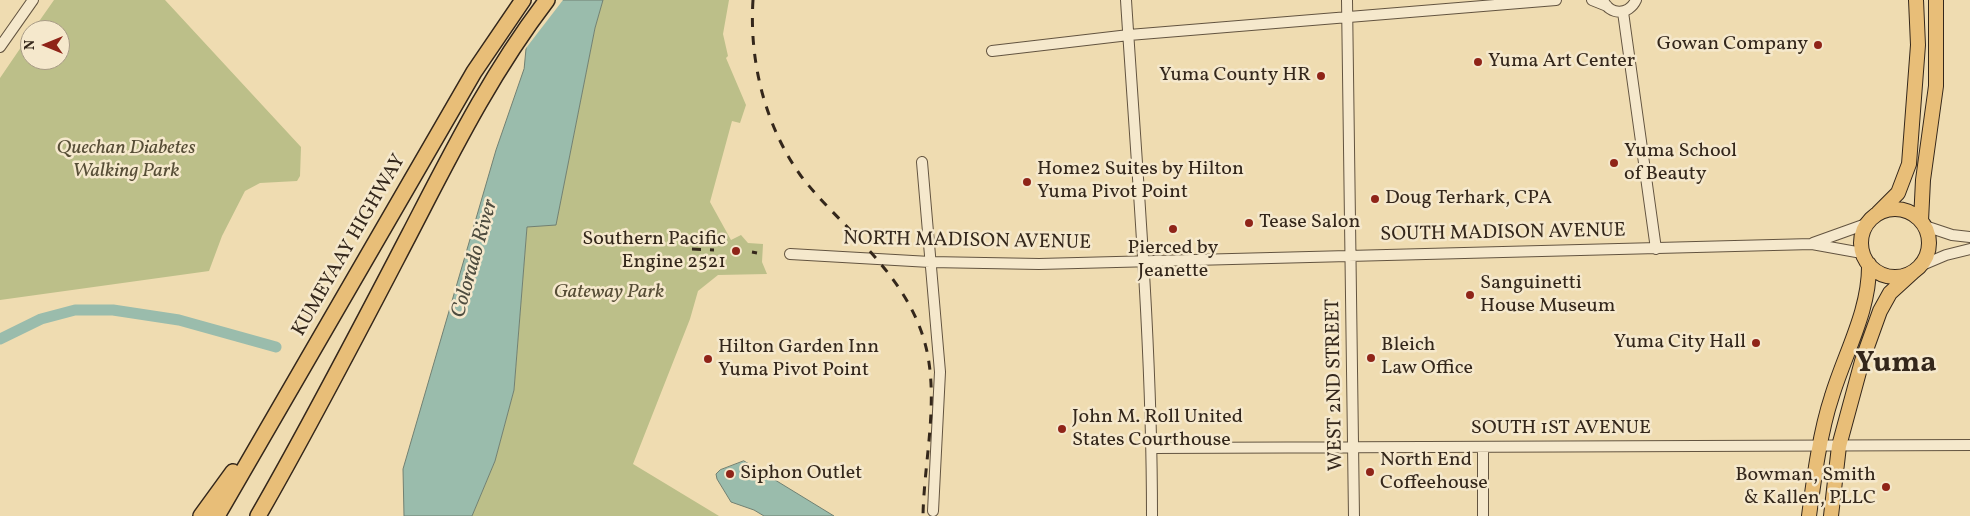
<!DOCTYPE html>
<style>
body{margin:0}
#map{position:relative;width:1970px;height:516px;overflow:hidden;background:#efdcb1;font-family:Vollkorn,serif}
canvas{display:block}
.north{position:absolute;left:20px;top:20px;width:50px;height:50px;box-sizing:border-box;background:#f5e8cc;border:1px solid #a89b85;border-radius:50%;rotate:270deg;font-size:14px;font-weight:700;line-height:20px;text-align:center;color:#34271b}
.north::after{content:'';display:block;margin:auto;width:18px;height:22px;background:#8f2418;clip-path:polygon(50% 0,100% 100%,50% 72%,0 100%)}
</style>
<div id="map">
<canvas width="1970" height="516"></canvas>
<div class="north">N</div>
</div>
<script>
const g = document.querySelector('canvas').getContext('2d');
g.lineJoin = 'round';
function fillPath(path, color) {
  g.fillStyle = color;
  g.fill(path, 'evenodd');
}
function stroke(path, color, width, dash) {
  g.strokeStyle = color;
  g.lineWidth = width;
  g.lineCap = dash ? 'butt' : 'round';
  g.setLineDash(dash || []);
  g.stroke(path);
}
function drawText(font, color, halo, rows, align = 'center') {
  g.font = font + ' Vollkorn,serif';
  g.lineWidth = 5;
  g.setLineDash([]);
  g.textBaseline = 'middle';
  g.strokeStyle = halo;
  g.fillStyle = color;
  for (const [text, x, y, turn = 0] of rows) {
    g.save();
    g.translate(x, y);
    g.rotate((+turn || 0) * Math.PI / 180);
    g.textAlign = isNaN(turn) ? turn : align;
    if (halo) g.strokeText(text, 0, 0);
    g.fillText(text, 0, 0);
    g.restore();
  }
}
const green = new Path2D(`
 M54 0H165L301 147 300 176 297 181 260 183 245 191 222 236 209 271 0 300V78L30 34V60H60V30H33Z
 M603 0H729L723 34 728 56 726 58 746 105 740 123 732 121 710 202 731 240 741 235 748 243 763 244 762 262 767 274 718 275 698 291 690 319 633 464 719 516H472L495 461 514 390 527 226 556 224 595 28Z`);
const water = new Path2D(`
 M531 0H603L595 28 556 225 527 227 514 390 495 461 472 516H404L403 469 496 150 524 69Z
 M744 461 834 516H764L754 510 731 502 717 479 716 474 720 470Z`);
const pier = new Path2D(`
 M528 0H563L523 52Z`);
const canal = new Path2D(`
 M0 339 41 319 75 310H113L179 320 276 347`);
const minor = new Path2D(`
 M1126 0C1137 172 1152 344 1152 516
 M1347 0 1354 516
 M1592 0 1607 6
 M1603 0C1610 16 1629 15 1636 0
 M1623 12 1656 249
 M0 47 33 0
 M992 51 1129 35 1556 0
 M922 162 940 372 933 511
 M1925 226 1952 235 1970 237
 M1813 243 1866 224
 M790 254 930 262 1039 264 1812 244 1862 253
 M1920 266 1946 255 1970 249
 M1152 448 1970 445
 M1483 516V447`);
const major = new Path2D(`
 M1861 243a34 34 0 1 1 68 0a34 34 0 1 1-68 0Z
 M1878 213 1898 193 1909 164 1918 45 1916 0
 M1921 221 1923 180 1936 86V0
 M1809 516C1814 478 1820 432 1832 396 1845 353 1870 310 1869 264
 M1831 516 1839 446 1862 361 1880 311 1890 293 1913 272`);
const highway = new Path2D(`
 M201 516 233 472
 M217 516 474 72 523 0
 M258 516C311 424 360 329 409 235 451 154 491 73 547 0`);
const rail = new Path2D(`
 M753 0C749 61 765 126 801 176 817 197 837 216 855 235 881 263 906 291 920 328 943 387 924 455 923 516
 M692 249 714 250
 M752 252 757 253`);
const markers = [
 [1818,45,5,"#8f2418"],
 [1478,62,5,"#8f2418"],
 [1321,76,5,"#8f2418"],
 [1614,163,5,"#8f2418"],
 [1027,182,5,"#8f2418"],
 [1375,199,5,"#8f2418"],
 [1249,223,5,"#8f2418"],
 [1173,229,5,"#8f2418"],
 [736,251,5,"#8f2418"],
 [1470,295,5,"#8f2418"],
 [1756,343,5,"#8f2418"],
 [1371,358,5,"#8f2418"],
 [708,359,5,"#8f2418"],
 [1062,429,5,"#8f2418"],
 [1370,472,5,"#8f2418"],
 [730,474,5,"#8f2418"],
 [1886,487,5,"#8f2418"]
];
const poiNames = [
 ["Gowan Company",1808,45,"right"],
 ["Yuma Art Center",1488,62],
 ["Yuma County HR",1311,76,"right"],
 ["Yuma School",1624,152],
 ["of Beauty",1624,175],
 ["Home2 Suites by Hilton",1037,170],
 ["Yuma Pivot Point",1037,193],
 ["Doug Terhark, CPA",1385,199],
 ["Tease Salon",1259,223],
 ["Southern Pacific",726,240,"right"],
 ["Engine 2521",726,263,"right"],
 ["Pierced by",1173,249,"center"],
 ["Jeanette",1173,272,"center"],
 ["Sanguinetti",1480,284],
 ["House Museum",1480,307],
 ["Yuma City Hall",1746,343,"right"],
 ["Bleich",1381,346],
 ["Law Office",1381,369],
 ["Hilton Garden Inn",718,348],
 ["Yuma Pivot Point",718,371],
 ["John M. Roll United",1072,418],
 ["States Courthouse",1072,441],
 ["North End",1380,461],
 ["Coffeehouse",1380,484],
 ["Siphon Outlet",740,474],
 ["Bowman, Smith",1876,476,"right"],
 ["& Kallen, PLLC",1876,499,"right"]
];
const parkNames = [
 ["Quechan Diabetes",126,149],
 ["Walking Park",126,172],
 ["Gateway Park",609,293]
];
const streetNames = [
 ["SOUTH MADISON AVENUE",1503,234,-1],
 ["NORTH MADISON AVENUE",967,242,1],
 ["KUMEYAAY HIGHWAY",350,246,-60],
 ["WEST 2ND STREET",1336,385,-91],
 ["SOUTH 1ST AVENUE",1561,429]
];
const waterNames = [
 ["Colorado River",476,259,-74]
];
const townNames = [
 ["Yuma",1896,365]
];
fillPath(green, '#bcbf89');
fillPath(water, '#9abcac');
stroke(water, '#718072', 1);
fillPath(pier, '#efdcb1');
stroke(canal, '#9abcac', 11);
stroke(minor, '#635440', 12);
stroke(major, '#34271b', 16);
stroke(highway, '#34271b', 18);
stroke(minor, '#f5e8cc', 10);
stroke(major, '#e8be78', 14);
stroke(highway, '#e8be78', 15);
stroke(rail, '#34271b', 3, [9, 9]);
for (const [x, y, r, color] of markers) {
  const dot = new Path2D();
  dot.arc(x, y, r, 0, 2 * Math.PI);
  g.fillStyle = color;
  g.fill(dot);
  stroke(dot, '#f5e8cc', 2);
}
drawText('20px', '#34271b', '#f5e8cc', poiNames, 'left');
drawText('italic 20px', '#564d36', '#f5e8cc', parkNames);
drawText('20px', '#34271b', '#f5e8cc', streetNames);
drawText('italic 21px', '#4e4c3f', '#f5e8cc', waterNames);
drawText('bold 30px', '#34271b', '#f5e8cc', townNames);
</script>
